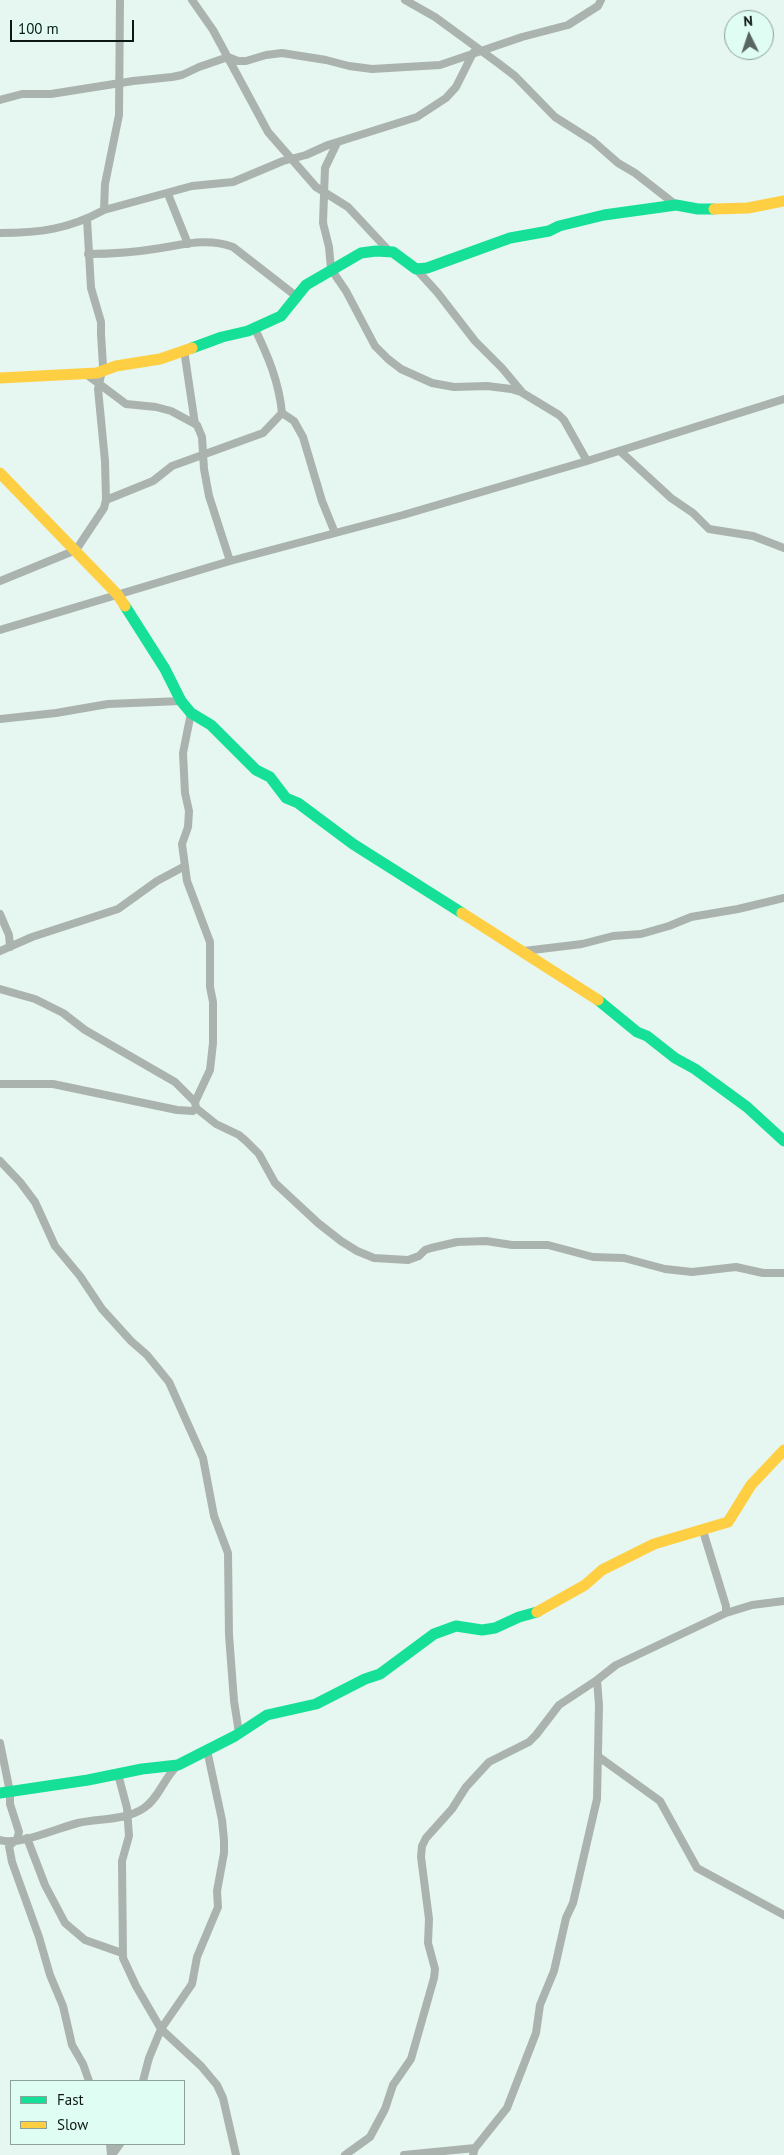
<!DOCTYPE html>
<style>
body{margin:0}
#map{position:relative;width:784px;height:2155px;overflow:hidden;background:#e6f6f0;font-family:"PT Sans",sans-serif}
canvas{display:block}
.legend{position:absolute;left:10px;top:2080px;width:175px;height:65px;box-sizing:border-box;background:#dffdf2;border:1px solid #8ba199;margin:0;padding:6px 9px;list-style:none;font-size:15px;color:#0d1714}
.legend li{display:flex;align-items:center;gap:10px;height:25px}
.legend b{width:25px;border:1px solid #8ba199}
.north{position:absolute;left:724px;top:10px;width:50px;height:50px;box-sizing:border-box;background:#dffdf2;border:1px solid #8ba199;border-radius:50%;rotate:356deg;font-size:14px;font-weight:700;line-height:20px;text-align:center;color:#0d1714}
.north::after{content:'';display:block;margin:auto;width:18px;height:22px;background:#596561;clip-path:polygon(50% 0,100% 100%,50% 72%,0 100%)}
.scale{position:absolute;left:10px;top:20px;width:124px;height:22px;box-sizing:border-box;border:2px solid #0d1714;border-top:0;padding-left:6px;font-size:15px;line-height:18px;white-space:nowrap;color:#0d1714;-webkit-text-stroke:4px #dffdf2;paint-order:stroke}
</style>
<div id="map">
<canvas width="784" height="2155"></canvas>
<ul class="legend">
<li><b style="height:6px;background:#16e098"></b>Fast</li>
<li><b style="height:6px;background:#ffcf43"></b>Slow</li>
</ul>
<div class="north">N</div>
<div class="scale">100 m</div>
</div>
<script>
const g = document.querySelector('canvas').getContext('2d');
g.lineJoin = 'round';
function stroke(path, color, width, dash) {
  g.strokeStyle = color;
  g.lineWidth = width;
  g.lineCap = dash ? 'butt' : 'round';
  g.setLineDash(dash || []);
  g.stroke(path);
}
const street = new Path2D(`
 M192 0 213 30 268 132 316 187 348 207 389 251
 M405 0 435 17 498 63 515 76 555 117 593 141 618 163 635 173 676 205
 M0 100 22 94H51L133 81 172 77 182 75 199 67 228 57 238 61H246L266 55 282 53 326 60 349 66 372 69 440 65 522 37 568 25 598 6 601 0
 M337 143 325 168 323 223 329 247 331 269 346 291 375 346 388 359 401 369 432 383 454 387 487 386 511 389 521 392 559 415 564 420 587 461
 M168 194 188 244
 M104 210 192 186 233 182 283 161 306 155 328 145 417 117 446 98 456 87 473 53
 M0 233C40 233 69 229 104 210L105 184 119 115 120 0
 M88 254C113 254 137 252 161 248 186 244 208 238 233 247L296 296
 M416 269 437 292 475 341 502 368 522 392
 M184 350 195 424
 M86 374 126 404 156 407 171 411 197 425 202 437 204 469 209 496 230 561
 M282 413 294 421 303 437 322 501 335 533
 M620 451 671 498 693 513 709 529 753 536 784 548
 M106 500 153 481 172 466 263 433 282 413C279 382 268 356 255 329
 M0 581 76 550 104 508 106 500 105 461 98 389 103 366 101 334V322L91 288 87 219
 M0 630 230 561 403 515 587 461 784 399
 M191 713 183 753 185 793 189 811 188 827 182 844 187 881 210 942V987L213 1002V1043L210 1070 195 1102 196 1108
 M0 719 56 713 108 704 181 701
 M0 914 9 935 10 947
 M0 951 32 937 118 909 157 881 185 866
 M524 951 582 944 613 936 641 934 669 926 691 917 738 909 784 898
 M0 989 35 999 63 1013 85 1030 175 1082 195 1102
 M0 1084H53L177 1110 193 1111 196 1108
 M196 1108 216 1124 239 1135 246 1141 259 1154 275 1183 318 1223 341 1241 357 1251 374 1258 408 1260 419 1256 425 1250 431 1248 457 1242 486 1241 512 1245H548L593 1257 624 1258 665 1269 692 1272 736 1267 763 1273H784
 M0 1161 20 1182 35 1202 55 1246 80 1276 102 1309 131 1341 147 1355 169 1382 203 1458 214 1516 228 1553 229 1635 234 1701 239 1733
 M726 1613 752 1605 784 1601
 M0 1743 10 1792V1804L19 1832 17 1839 9 1846 12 1862 39 1937 50 1975 63 2006 72 2045 83 2064 89 2081
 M599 1757 660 1801 697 1868 784 1915
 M118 1774 127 1808 129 1836 122 1861 123 1958 136 1986 161 2029 201 2066 217 2085 223 2098 236 2155
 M27 1838 45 1885 65 1923 85 1940 122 1953
 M0 1840C20 1846 57 1828 78 1823 99 1818 125 1821 144 1808 159 1798 164 1778 177 1766
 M143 2081 149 2058 161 2029 192 1984 197 1957 218 1907 217 1891 224 1853V1840L222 1820 207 1750
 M110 2144 111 2155
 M112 2155 120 2144
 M345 2155 370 2137 385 2109 393 2085 411 2059 434 1978 435 1969 428 1943 429 1919 421 1857 422 1846 426 1838 452 1809 466 1787 489 1762 529 1742 536 1735 559 1705 597 1680
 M404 2155 475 2148
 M473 2155 475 2148 507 2108 536 2033 540 2005 554 1971 566 1918 573 1903 597 1799 599 1705 597 1680 616 1665 726 1613V1606L703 1531`);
const fast = new Path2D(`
 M192 348 222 337 248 331 281 316 306 285 361 253 376 251 393 252 416 269 427 268 510 238 549 231 559 226 604 215 676 205 698 209H714
 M125 606 165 669 181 701 191 713 211 725 256 770 270 777 286 798 298 803 353 844 462 913
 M598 1000 637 1032 647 1036 675 1058 695 1069 747 1107 784 1141
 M0 1793 88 1780 142 1769 178 1765 235 1736 267 1715 316 1704 365 1679 380 1674 434 1634 456 1626 482 1630 495 1628 519 1617 537 1612`);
const slow = new Path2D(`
 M714 209 748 208 784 201
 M0 378 97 373 116 366 160 359 192 348
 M0 473 117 594 125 606
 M462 913 598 1000
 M537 1612 585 1585 602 1570 654 1544 728 1522 751 1485 784 1450`);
stroke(street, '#abb3af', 8);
stroke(fast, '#16e098', 11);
stroke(slow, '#ffcf43', 11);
</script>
